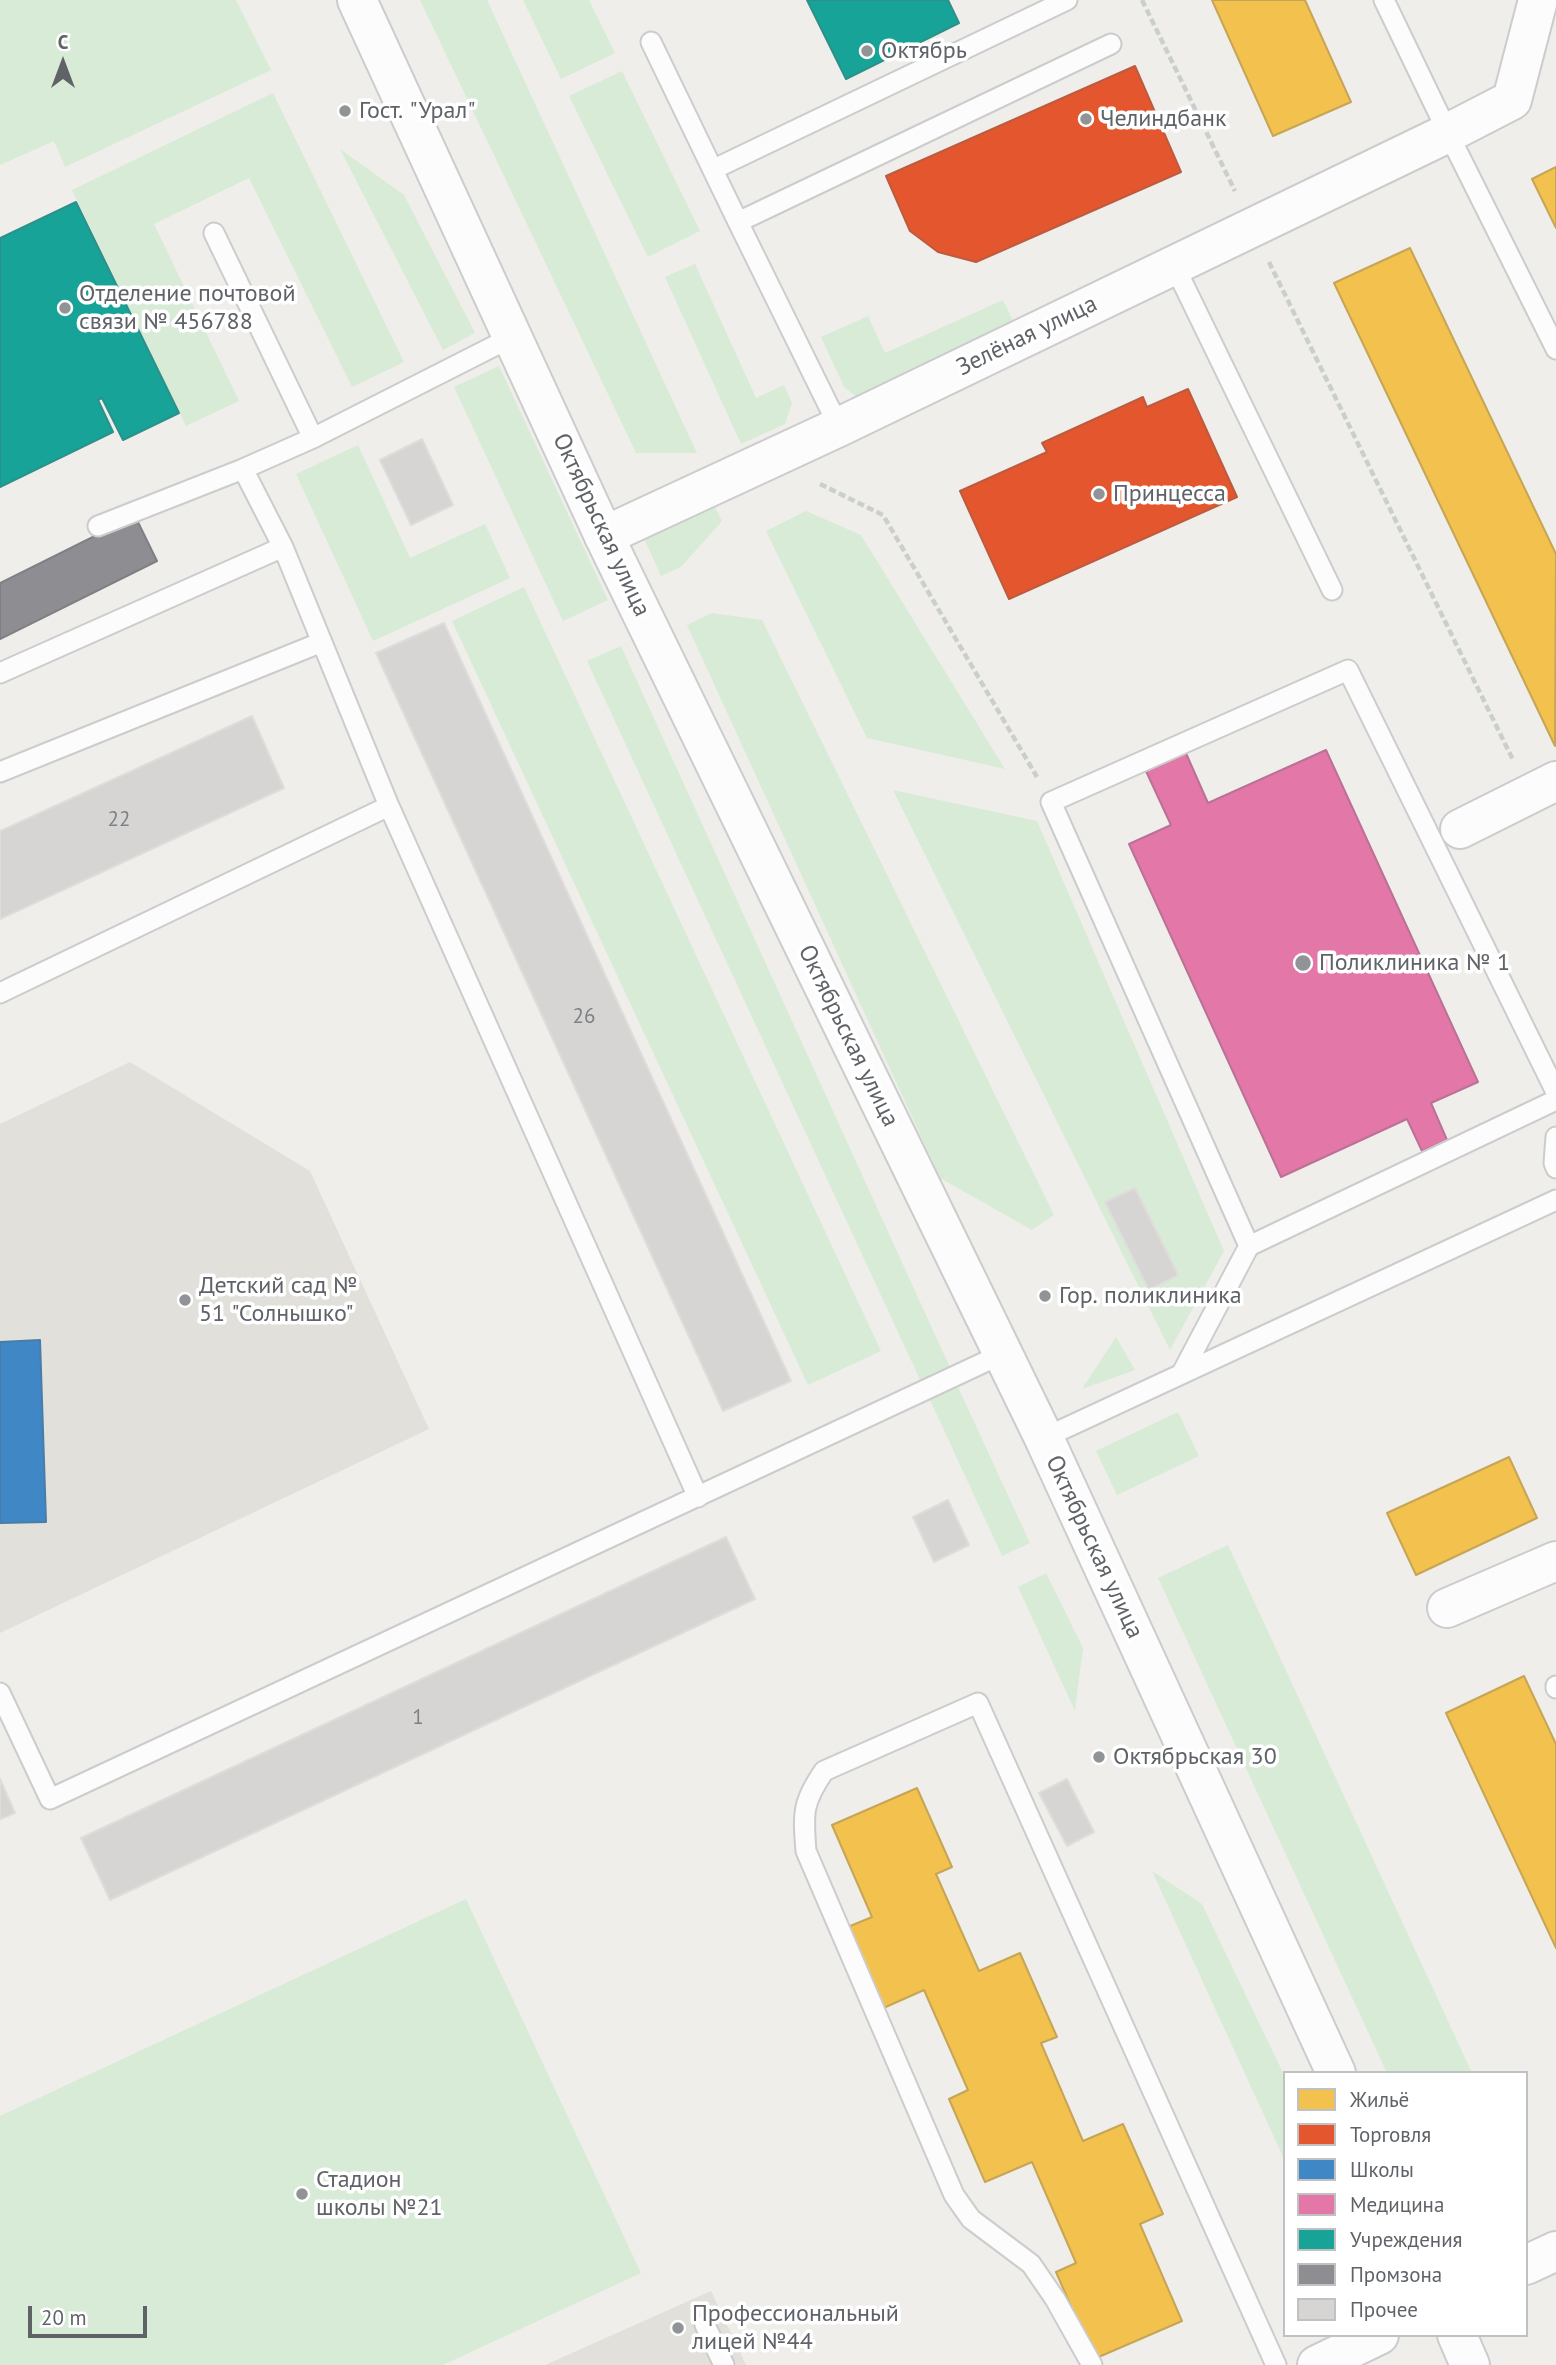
<!DOCTYPE html>
<meta charset="utf-8">
<style>
body{margin:0}
#map{position:relative;width:1556px;height:2365px;overflow:hidden;background:#efeeea;font-family:"PT Sans",sans-serif}
canvas{display:block}
.legend{position:absolute;left:1283px;top:2071px;width:245px;height:266px;box-sizing:border-box;background:#fff;border:2px solid #bfc1c3;margin:0;padding:9px 12px;list-style:none;font-size:21px;color:#5f6368}
.legend li{display:flex;align-items:center;gap:14px;height:35px}
.legend b{width:35px;border:2px solid #bfc1c3}
.north{position:absolute;left:28px;top:28px;width:70px;height:70px;-webkit-text-stroke:5px #fff;paint-order:stroke;rotate:0deg;font-size:19px;font-weight:700;line-height:28px;text-align:center;color:#5f6368}
.north::after{content:'';display:block;margin:auto;width:24px;height:32px;background:#5f6368;clip-path:polygon(50% 0,100% 100%,50% 72%,0 100%)}
.scale{position:absolute;left:28px;top:2306px;width:119px;height:32px;box-sizing:border-box;border:4px solid #5f6368;border-top:0;padding-left:9px;font-size:21px;line-height:24px;white-space:nowrap;color:#5f6368;-webkit-text-stroke:5px #fff;paint-order:stroke}
</style>
<div id="map">
<canvas width="1556" height="2365"></canvas>
<ul class="legend">
<li><b style="height:19px;background:#f2c14e"></b>Жильё</li>
<li><b style="height:19px;background:#e4572e"></b>Торговля</li>
<li><b style="height:19px;background:#3f88c5"></b>Школы</li>
<li><b style="height:19px;background:#e377a8"></b>Медицина</li>
<li><b style="height:19px;background:#17a398"></b>Учреждения</li>
<li><b style="height:19px;background:#8d8d92"></b>Промзона</li>
<li><b style="height:19px;background:#d6d5d3"></b>Прочее</li>
</ul>
<div class="north">С</div>
<div class="scale">20 m</div>
</div>
<script>
const g = document.querySelector('canvas').getContext('2d');
g.lineJoin = 'round';
function fillPath(path, color) {
  g.fillStyle = color;
  g.fill(path, 'evenodd');
}
function stroke(path, color, width, dash) {
  g.strokeStyle = color;
  g.lineWidth = width;
  g.lineCap = dash ? 'butt' : 'round';
  g.setLineDash(dash || []);
  g.stroke(path);
}
function drawText(font, color, halo, rows, align = 'center') {
  g.font = font + ' "PT Sans",sans-serif';
  g.lineWidth = 7;
  g.setLineDash([]);
  g.textBaseline = 'middle';
  g.strokeStyle = halo;
  g.fillStyle = color;
  for (const [text, x, y, turn = 0] of rows) {
    g.save();
    g.translate(x, y);
    g.rotate((+turn || 0) * Math.PI / 180);
    g.textAlign = isNaN(turn) ? turn : align;
    if (halo) g.strokeText(text, 0, 0);
    g.fillText(text, 0, 0);
    g.restore();
  }
}
const education = new Path2D(`
 M130 1062 310 1171 429 1429 0 1633V1124Z
 M711 2291 746 2365H545Z`);
const green = new Path2D(`
 M0 0H236L271 70 65 167 54 141 0 165Z
 M420 0H487L697 453H636Z
 M523 0H589L615 53 561 79Z
 M622 71 700 231 648 257 569 96Z
 M273 93 404 362 352 387 249 178 154 224 239 401 186 426 72 190Z
 M340 149 404 195 475 333 443 350Z
 M695 264 756 398 784 385 792 403 785 424 741 444 665 277Z
 M1003 300 1015 325 857 397 844 387 821 337 868 316 885 353Z
 M499 366 608 600 563 621 454 387Z
 M358 445 410 558 485 524 510 578 373 641 296 474Z
 M713 503 722 521 681 567 661 576 642 534Z
 M806 511 861 535 1005 769 867 738 766 531Z
 M524 587 881 1351 808 1385 452 621Z
 M712 613 762 620 1054 1215 1032 1230 940 1178 687 625Z
 M621 646 952 1372 922 1384 587 661Z
 M893 790 1037 821 1224 1251 1170 1350Z
 M1116 1337 1135 1370 1082 1389Z
 M958 1387 1030 1543 1002 1556 930 1400Z
 M1178 1412 1199 1456 1117 1495 1096 1451Z
 M1228 1545 1472 2073H1387L1158 1578Z
 M1046 1573 1083 1648 1075 1711 1018 1587Z
 M1152 1871 1202 1904 1285 2077V2161Z
 M466 1899 641 2273 443 2365H0V2116Z`);
const homes = new Path2D(`
 M1212 0H1305L1351 102 1273 136Z
 M1556 167V228L1532 179Z
 M1410 248 1556 554 1555 746 1334 283Z
 M1509 1457 1537 1518 1416 1575 1387 1513Z
 M1524 1676 1556 1744V1948L1446 1713Z
 M917 1788 952 1867 936 1874 979 1971 1020 1953 1057 2037 1041 2043 1083 2141 1123 2124 1163 2214 1140 2224 1182 2321 1094 2359 1056 2272 1076 2263 1032 2162 985 2182 949 2099 968 2090 924 1990 879 2010 843 1929 872 1917 832 1825Z`);
const shops = new Path2D(`
 M1135 66 1181 172 976 262 938 252 910 231 886 176Z
 M1188 389 1237 497 1009 599 960 491 1047 452 1042 443 1143 397 1147 407Z`);
const schools = new Path2D(`
 M40 1340 46 1522 0 1523V1342Z`);
const health = new Path2D(`
 M1326 750 1478 1082 1431 1103 1447 1140 1422 1151 1407 1119 1281 1177 1129 844 1171 825 1145 769 1185 751 1208 803Z`);
const public = new Path2D(`
 M807 0H948L959 23 846 79Z
 M76 202 179 413 123 440 102 398 98 400 113 432 0 487V238Z`);
const industry = new Path2D(`
 M135 516 157 561 0 639V583Z`);
const building = new Path2D(`
 M422 439 453 505 411 525 380 460Z
 M444 623 791 1381 723 1411 376 653Z
 M252 716 284 788 0 919V831Z
 M1135 1188 1178 1275 1149 1290 1105 1202Z
 M948 1500 969 1545 934 1562 913 1517Z
 M726 1537 755 1599 110 1900 81 1838Z
 M0 1779 15 1813 0 1819Z
 M1067 1779 1094 1832 1067 1846 1039 1793Z`);
const path = new Path2D(`
 M1142 0 1235 191
 M1269 262 1513 760
 M820 484 883 515 1037 777`);
const service = new Path2D(`
 M1384 0 1448 133 1556 349
 M651 42 738 222
 M714 169 1067 0
 M214 233 313 438
 M1174 265 1332 590
 M512 337 313 438 243 469 283 547 389 806 698 1497
 M839 427 738 222 1111 44
 M98 526 243 469
 M0 673 283 547
 M0 772 322 642
 M0 993 389 806
 M1556 1092 1348 670 1051 802 1249 1246 1556 1100
 M1556 1137 1554 1163 1556 1168
 M1182 1373 1249 1246
 M1044 1438 1556 1200
 M1556 1686V1688
 M0 1693 50 1799 1002 1354
 M705 2325 724 2365
 M1092 2365 1055 2299 1031 2264 971 2219 954 2195 806 1851C803 1813 802 1803 824 1771L978 1703 1276 2365`);
const minor = new Path2D(`
 M604 536 839 427 1448 133 1512 100 1538 0
 M1460 829 1556 781
 M1447 1608 1556 1561
 M1526 2265 1556 2251
 M1317 2365 1379 2335`);
const tertiary = new Path2D(`
 M357 0 604 536 1044 1438 1336 2073
 M1457 2335 1470 2365`);
const markers = [
 [867,51,7,"#919496"],
 [345,111,7,"#919496"],
 [1086,119,7,"#919496"],
 [65,308,7,"#919496"],
 [1099,494,7,"#919496"],
 [1303,963,9,"#919496"],
 [1045,1296,7,"#919496"],
 [185,1300,7,"#919496"],
 [1099,1757,7,"#919496"],
 [302,2194,7,"#919496"],
 [678,2328,7,"#919496"]
];
const numberNames = [
 ["22",119,820],
 ["26",584,1017],
 ["1",418,1718]
];
const poiNames = [
 ["Октябрь",881,51],
 ["Гост. \"Урал\"",359,111],
 ["Челиндбанк",1100,119],
 ["Отделение почтовой",79,294],
 ["связи № 456788",79,322],
 ["Принцесса",1113,494],
 ["Поликлиника № 1",1319,963],
 ["Детский сад №",199,1286],
 ["51 \"Солнышко\"",199,1314],
 ["Гор. поликлиника",1059,1296],
 ["Октябрьская 30",1113,1757],
 ["Стадион",316,2180],
 ["школы №21",316,2208],
 ["Профессиональный",692,2314],
 ["лицей №44",692,2342]
];
const streetNames = [
 ["Зелёная улица",1027,336,-26],
 ["Октябрьская улица",601,525,65],
 ["Октябрьская улица",848,1036,64],
 ["Октябрьская улица",1094,1547,65]
];
fillPath(education, '#e2e0da');
fillPath(green, '#d8ebd6');
fillPath(homes, '#f2c14e');
stroke(homes, '#c6a556', 2);
fillPath(shops, '#e4572e');
stroke(shops, '#bc5b3f', 2);
fillPath(schools, '#3f88c5');
stroke(schools, '#497da9', 2);
fillPath(health, '#e377a8');
stroke(health, '#bb7195', 2);
fillPath(public, '#17a398');
stroke(public, '#2d908a', 2);
fillPath(industry, '#8d8d92');
stroke(industry, '#7f8085', 2);
fillPath(building, '#d6d5d3');
stroke(building, '#deddd9', 2);
stroke(service, '#cbcccc', 23);
stroke(minor, '#cbcccc', 42);
stroke(tertiary, '#cbcccc', 42);
stroke(path, '#cacfcc', 4.5, [7, 3.5]);
stroke(service, '#fdfcfc', 19);
stroke(minor, '#fdfcfc', 38);
stroke(tertiary, '#fdfcfc', 38);
for (const [x, y, r, color] of markers) {
  const dot = new Path2D();
  dot.arc(x, y, r, 0, 2 * Math.PI);
  g.fillStyle = color;
  g.fill(dot);
  stroke(dot, '#fff', 2.5);
}
drawText('21px', '#7e8184', null, numberNames);
drawText('24px', '#5f6368', '#fff', poiNames, 'left');
drawText('24px', '#5f6368', '#fff', streetNames);
</script>
